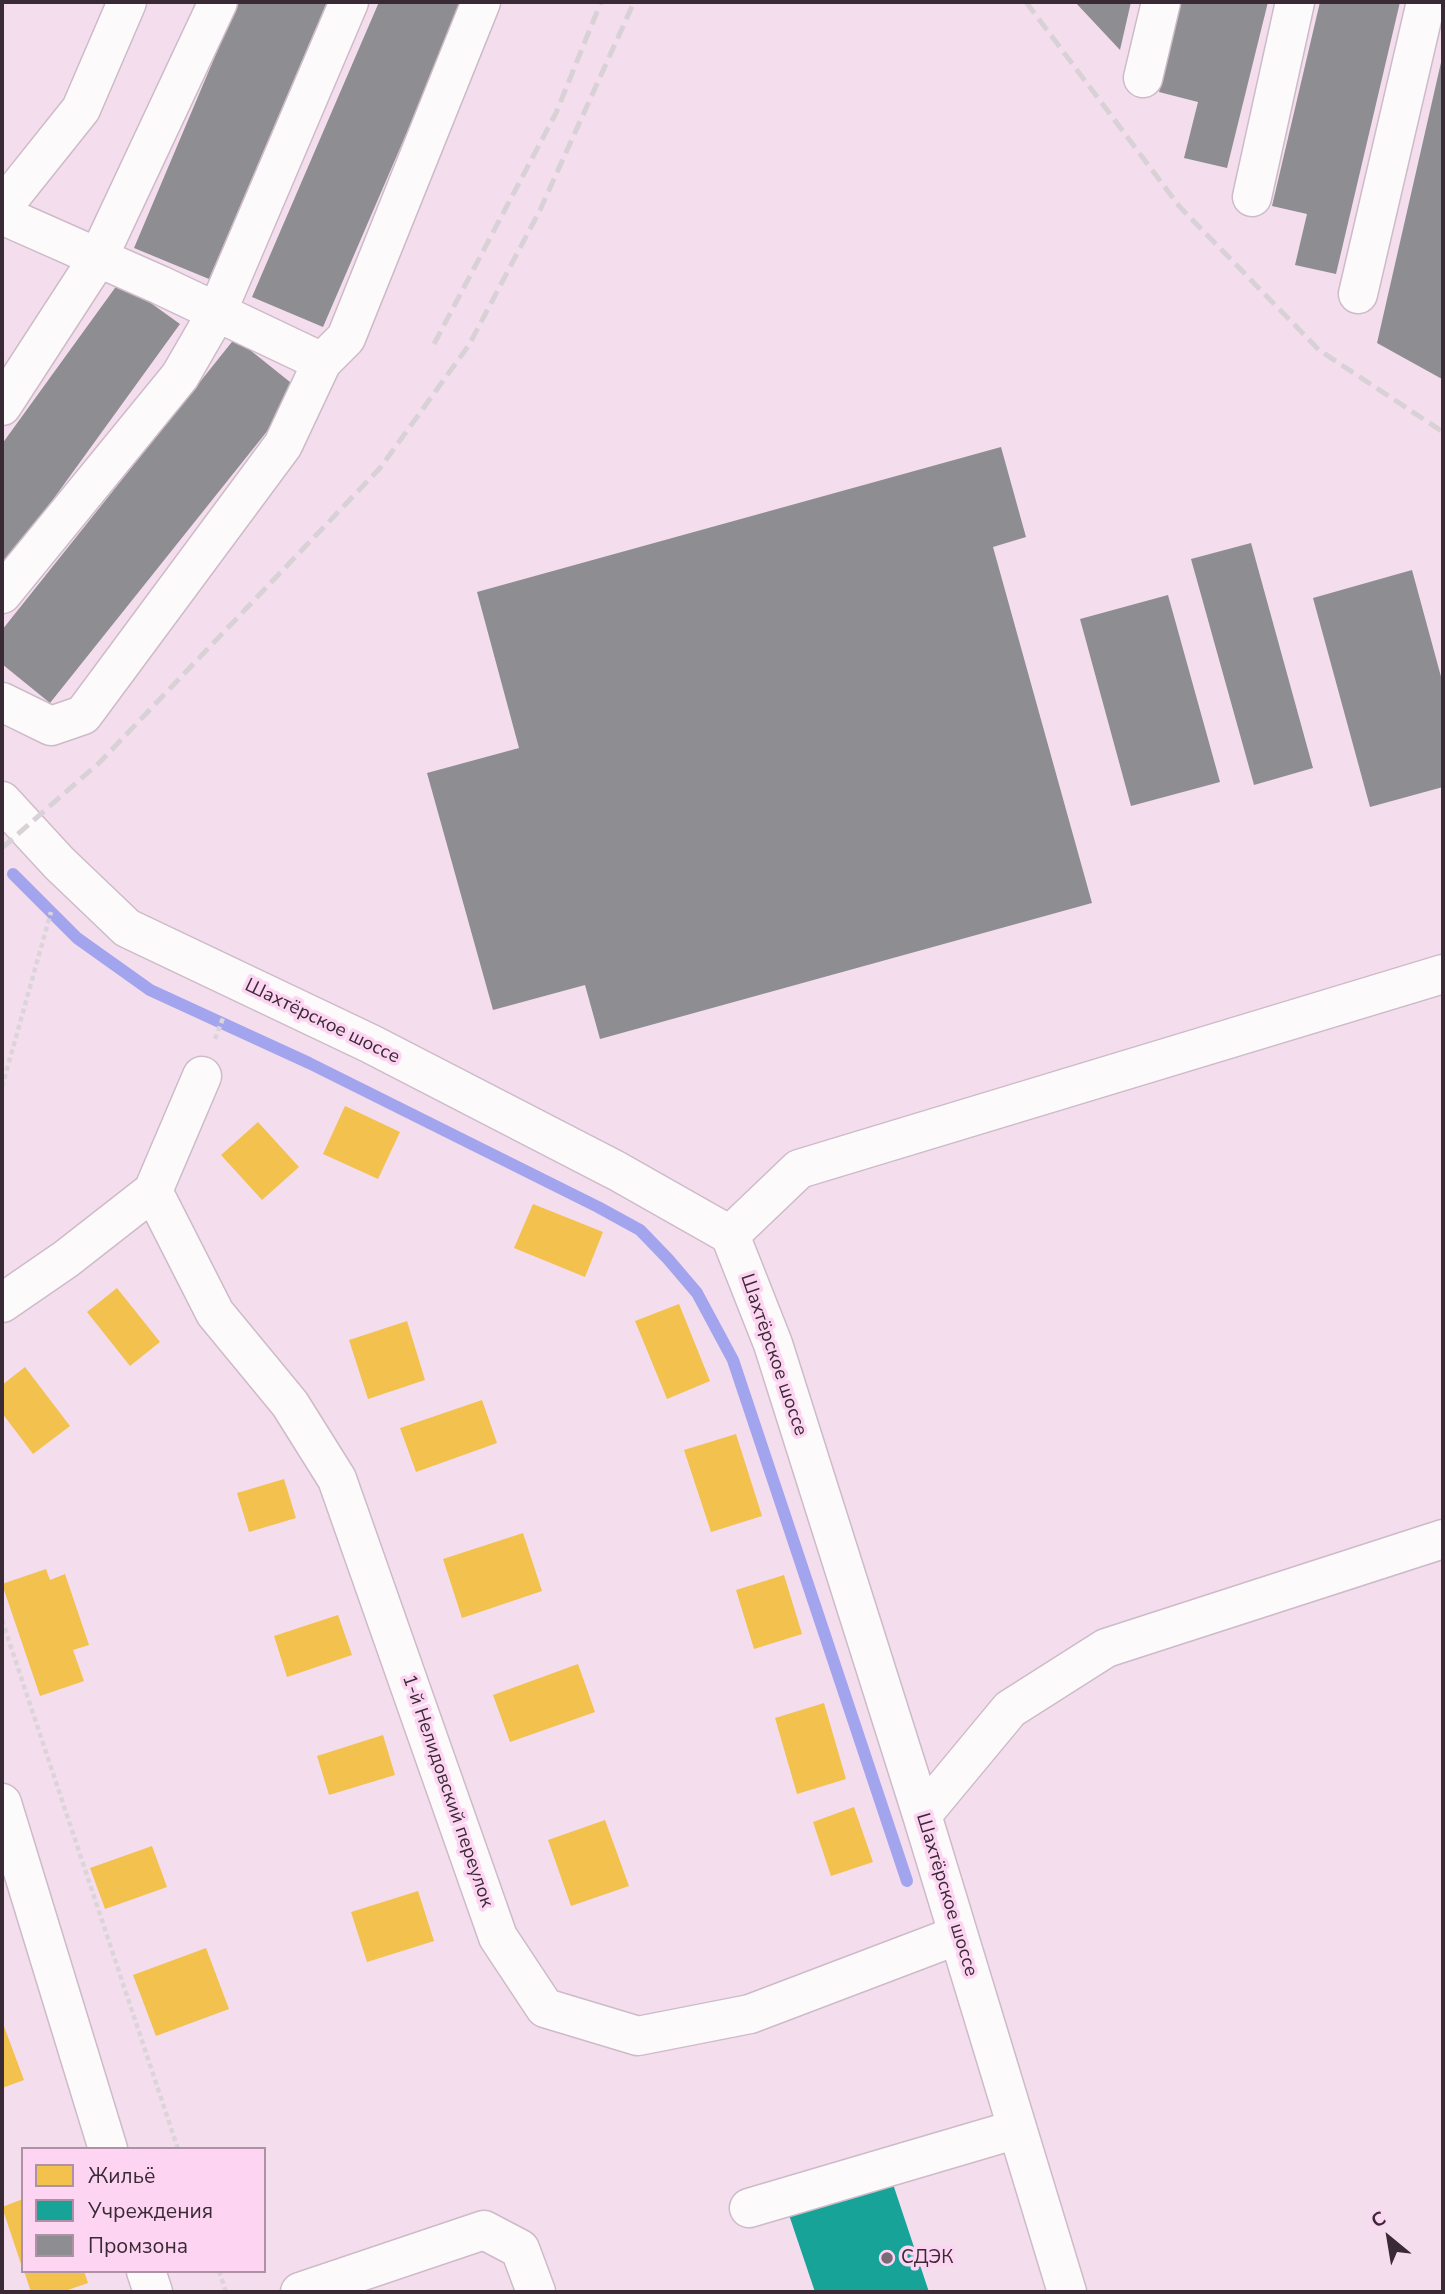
<!DOCTYPE html>
<meta charset="utf-8">
<style>
body{margin:0}
#map{position:relative;width:1445px;height:2294px;overflow:hidden;background:#f4deee;font-family:"Nunito Sans",sans-serif}
canvas{display:block}
.frame{position:absolute;inset:0;border:4px solid #392a35;pointer-events:none}
.legend{position:absolute;left:21px;top:2147px;width:245px;height:126px;box-sizing:border-box;background:#fdd5f2;border:2px solid #af91a6;margin:0;padding:9px 12px;list-style:none;font-size:21px;color:#392a35}
.legend li{display:flex;align-items:center;gap:14px;height:35px}
.legend b{width:35px;border:2px solid #af91a6}
.north{position:absolute;left:1354px;top:2203px;width:70px;height:70px;-webkit-text-stroke:5px #fdd5f2;paint-order:stroke;rotate:330deg;font-size:19px;font-weight:700;line-height:28px;text-align:center;color:#392a35}
.north::after{content:'';display:block;margin:auto;width:24px;height:32px;background:#392a35;clip-path:polygon(50% 0,100% 100%,50% 72%,0 100%)}
</style>
<div id="map">
<canvas width="1445" height="2294"></canvas>
<div class="frame"></div>
<ul class="legend">
<li><b style="height:19px;background:#f2c14e"></b>Жильё</li>
<li><b style="height:19px;background:#17a398"></b>Учреждения</li>
<li><b style="height:19px;background:#8d8d92"></b>Промзона</li>
</ul>
<div class="north">С</div>
</div>
<script>
const g = document.querySelector('canvas').getContext('2d');
g.lineJoin = 'round';
function fillPath(path, color) {
  g.fillStyle = color;
  g.fill(path, 'evenodd');
}
function stroke(path, color, width, dash) {
  g.strokeStyle = color;
  g.lineWidth = width;
  g.lineCap = dash ? 'butt' : 'round';
  g.setLineDash(dash || []);
  g.stroke(path);
}
function drawText(font, color, halo, rows, align = 'center') {
  g.font = font + ' "Nunito Sans",sans-serif';
  g.lineWidth = 7;
  g.setLineDash([]);
  g.textBaseline = 'middle';
  g.strokeStyle = halo;
  g.fillStyle = color;
  for (const [text, x, y, turn = 0] of rows) {
    g.save();
    g.translate(x, y);
    g.rotate((+turn || 0) * Math.PI / 180);
    g.textAlign = isNaN(turn) ? turn : align;
    if (halo) g.strokeText(text, 0, 0);
    g.fillText(text, 0, 0);
    g.restore();
  }
}
const homes = new Path2D(`
 M345 1106 400 1132 378 1179 323 1154Z
 M258 1122 299 1167 262 1200 221 1155Z
 M533 1204 603 1232 585 1277 514 1248Z
 M117 1288 160 1342 130 1366 87 1312Z
 M679 1304 710 1381 667 1399 635 1321Z
 M407 1321 425 1380 368 1399 349 1340Z
 M25 1367 70 1426 33 1454 2 1413V1385Z
 M482 1400 497 1443 416 1472 400 1428Z
 M736 1434 762 1516 711 1532 684 1450Z
 M284 1479 296 1518 249 1532 237 1493Z
 M523 1533 542 1591 462 1618 443 1559Z
 M46 1569 50 1580 65 1574 89 1645 73 1650 84 1681 40 1696 2 1584Z
 M784 1575 802 1634 754 1649 736 1590Z
 M338 1615 352 1655 287 1677 274 1636Z
 M578 1664 595 1712 510 1742 493 1695Z
 M824 1703 846 1779 797 1794 775 1718Z
 M383 1735 395 1775 329 1795 317 1756Z
 M854 1807 873 1862 831 1876 813 1822Z
 M605 1820 629 1886 571 1906 548 1840Z
 M152 1846 167 1887 105 1909 90 1868Z
 M418 1891 434 1941 367 1962 351 1912Z
 M206 1948 229 2009 156 2036 133 1975Z
 M2 2021 24 2080 2 2088Z
 M23 2199V2267H22L2 2207Z
 M24 2271H84L88 2283 62 2292H31Z`);
const public = new Path2D(`
 M889 2172 929 2292H815L786 2206Z`);
const industry = new Path2D(`
 M238 2H327L209 279 134 248Z
 M379 2H463L323 327 252 297Z
 M1075 2H1131L1120 50Z
 M1181 2H1268L1227 168 1184 158 1198 102 1159 92Z
 M1320 2H1400L1336 274 1295 265 1307 214 1272 206Z
 M1442 58 1443 373 1442 379 1377 343Z
 M120 281 180 324 2 570V444Z
 M235 338 300 390 50 703 2 664V630Z
 M1001 447 1026 537 993 547 1092 903 600 1039 585 985 493 1010 427 773 519 748 477 592Z
 M1251 543 1313 768 1254 785 1191 559Z
 M1412 570 1443 684V787L1370 807 1313 598Z
 M1168 595 1220 782 1131 806 1080 619Z`);
const stream = new Path2D(`
 M13 874 77 938 150 990 309 1063 598 1207 640 1230 668 1259 697 1293 733 1360 907 1881`);
const path = new Path2D(`
 M215 1039 223 1018
 M2 1087 51 912
 M2 1620 178 2149
 M219 2271 226 2292`);
const minor = new Path2D(`
 M1143 78 1161 2
 M1252 197 1295 2
 M2 208 81 109 127 2
 M2 215 160 285 322 362 346 338 481 2
 M1358 294 1426 2
 M2 406 98 258 218 2
 M2 594 180 376 217 312 349 2
 M2 702 51 726 83 715 283 445 322 362
 M2 801 59 863 127 928 371 1044 617 1171 730 1235 773 1344 922 1815 1067 2292
 M153 1191 215 1313 290 1404 337 1479 498 1937 545 2008 638 2036 750 2014 958 1935
 M730 1235 799 1169 1443 974
 M2 1303 66 1259 153 1191 202 1076
 M922 1815 1010 1709 1106 1648 1443 1539
 M749 2208 1017 2129
 M300 2292 484 2230 520 2249 536 2292`);
const major = new Path2D(`
 M2 1803 108 2149
 M146 2271 153 2292`);
const rail = new Path2D(`
 M1026 2 1179 206 1319 350 1443 432
 M434 344 556 113 601 2
 M2 848 100 762 380 468 469 345 540 210 634 2`);
const markers = [
 [887,2258,7,"#7a6976"]
];
const streetNames = [
 ["Шахтёрское шоссе",322,1022,26],
 ["Шахтёрское шоссе",773,1355,71],
 ["1-й Нелидовский переулок",447,1791,71],
 ["Шахтёрское шоссе",946,1895,73]
];
const poiNames = [
 ["СДЭК",901,2258]
];
fillPath(homes, '#f2c14e');
fillPath(public, '#17a398');
fillPath(industry, '#8d8d92');
stroke(stream, '#a2a4ee', 12);
stroke(minor, '#cdbbc8', 41);
stroke(major, '#cdbbc8', 41);
stroke(path, '#dbd5da', 4.5, [5, 3.5]);
stroke(minor, '#fdfafc', 38);
stroke(major, '#fdfafc', 38);
stroke(rail, '#d8d1d6', 5, [14, 7]);
for (const [x, y, r, color] of markers) {
  const dot = new Path2D();
  dot.arc(x, y, r, 0, 2 * Math.PI);
  g.fillStyle = color;
  g.fill(dot);
  stroke(dot, '#fdd5f2', 2.5);
}
drawText('19px', '#392a35', '#fdd5f2', streetNames);
drawText('19px', '#392a35', '#fdd5f2', poiNames, 'left');
</script>
